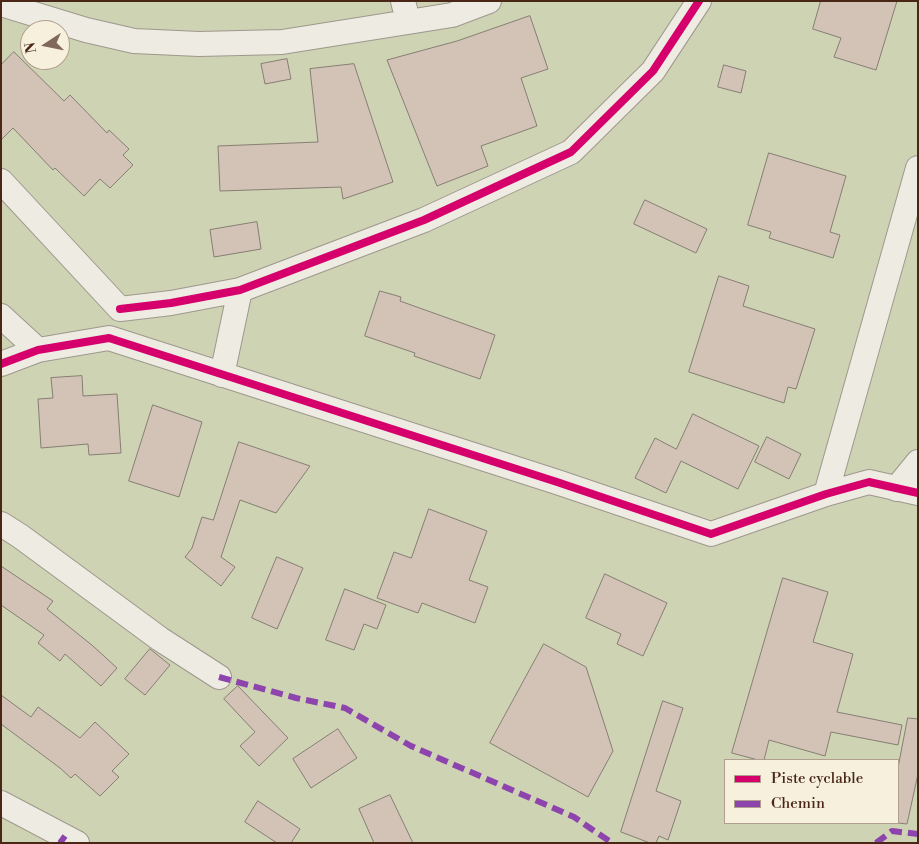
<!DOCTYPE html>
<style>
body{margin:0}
#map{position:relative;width:919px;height:844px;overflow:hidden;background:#e8e3d3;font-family:"Libre Bodoni",serif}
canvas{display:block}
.frame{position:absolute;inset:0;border:2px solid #492616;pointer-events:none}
.legend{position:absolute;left:724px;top:759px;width:175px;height:65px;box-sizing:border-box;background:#f6f0dd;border:1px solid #b19f8d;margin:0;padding:6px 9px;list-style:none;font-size:15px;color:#492616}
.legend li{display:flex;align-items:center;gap:10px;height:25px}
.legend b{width:25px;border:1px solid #b19f8d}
.north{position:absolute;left:20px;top:20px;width:50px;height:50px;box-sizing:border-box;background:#f6f0dd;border:1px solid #b19f8d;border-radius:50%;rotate:259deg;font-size:14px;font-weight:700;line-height:20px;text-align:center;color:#492616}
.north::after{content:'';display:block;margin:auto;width:18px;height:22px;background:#816858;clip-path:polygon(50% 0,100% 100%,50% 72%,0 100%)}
</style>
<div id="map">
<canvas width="919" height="844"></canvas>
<div class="frame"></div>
<ul class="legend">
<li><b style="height:6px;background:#d6006c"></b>Piste cyclable</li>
<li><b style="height:6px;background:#8e44ad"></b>Chemin</li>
</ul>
<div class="north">N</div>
</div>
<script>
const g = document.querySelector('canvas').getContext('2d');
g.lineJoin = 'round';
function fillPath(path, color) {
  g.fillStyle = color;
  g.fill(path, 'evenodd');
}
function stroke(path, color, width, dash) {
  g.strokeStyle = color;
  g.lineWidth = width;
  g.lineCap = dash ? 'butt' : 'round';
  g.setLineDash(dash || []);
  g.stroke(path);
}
const green = new Path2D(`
 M1 1H918V843H1ZM30 30H60V60H30ZM725 760H898V823H725Z`);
const building = new Path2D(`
 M821 1H897L876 70 834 57 841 38 813 29Z
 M530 16 548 69 521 78 537 126 481 146 488 166 437 186 387 60 457 41Z
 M14 52 64 101 70 95 107 133 109 130 129 149 123 155 133 165 110 188 100 179 84 196 55 168 53 170 13 128 1 140V65Z
 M287 59 291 79 265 84 261 64Z
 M354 64 393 182 343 199 341 187 220 191 218 146 318 142 310 69Z
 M724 65 746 71 741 93 718 87Z
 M769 153 846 176 830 232 840 235 833 258 769 238 771 232 748 225Z
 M645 200 707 229 696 253 634 224Z
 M257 222 261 249 214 257 210 230Z
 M719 276 749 286 743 306 815 329 796 389 788 387 784 403 689 372Z
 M380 291 401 297 400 301 495 335 480 379 414 356 415 353 365 336Z
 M82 376 83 396 117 394 121 453 89 455 88 444 41 448 38 399 53 398 51 378Z
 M153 405 202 422 179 497 129 481Z
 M693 414 759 446 738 489 681 461 666 493 635 478 655 438 676 449Z
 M767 437 801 454 789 479 755 462Z
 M239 442 310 466 276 513 240 500 221 557 235 567 221 586 185 557 192 548 202 517 213 520Z
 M429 509 487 531 469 580 488 587 475 623 422 603 418 613 377 598 394 552 411 558Z
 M277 557 303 568 277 629 252 618Z
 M1 566 53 601 47 609 93 646 117 668 101 686 65 654 60 661 38 643 44 635 1 605Z
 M605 574 667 603 643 656 617 644 621 634 586 618Z
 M783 578 828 592 813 642 853 654 837 712 902 725 898 745 831 732 825 756 769 740 764 760H758L732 753Z
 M345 589 386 605 377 629 364 624 354 650 326 640Z
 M544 644 586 667 613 751 588 797 490 743Z
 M150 649 170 665 145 695 125 679Z
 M238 686 288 738 259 766 240 746 255 732 224 699Z
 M1 695 31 717 38 707 80 738 95 722 129 754 112 771 119 777 100 796 75 774 71 778 60 768 1 724Z
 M663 701 683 708 656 791 681 801 668 840 659 836 656 843H650L621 832Z
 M908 718 918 719V774L907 824 898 823V768Z
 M338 729 357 758 311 788 293 759Z
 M390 795 413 843H374L359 809Z
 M258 801 300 829 291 843H277L245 822Z`);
const minor = new Path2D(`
 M403 1 408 21
 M1 4 86 30 134 41 199 44 282 42 452 15 489 1
 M1 181 120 309
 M120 309 171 303 240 290 424 220 571 152 653 71 699 1
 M1 316 38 350
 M1 364 38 350 109 338 557 482 711 534 826 494 869 482 918 493
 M222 375 240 290
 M896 489 918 462
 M826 494 918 168
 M1 524 20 536 160 639 219 677
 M1 803 77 843`);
const quiet = new Path2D(`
 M219 677 296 698 345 708 411 746 574 817 612 843
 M60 843 65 836
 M876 843 892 831 918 834`);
const cycleway = new Path2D(`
 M120 309 171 303 240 290 424 220 571 152 653 71 699 1
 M1 364 38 350 109 338 557 482 711 534 826 494 869 482 918 493`);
fillPath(green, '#ced3b3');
fillPath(building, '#d3c3b7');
stroke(building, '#877e74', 1);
stroke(minor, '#9f978d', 26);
stroke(minor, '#edebe2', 24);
stroke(quiet, '#8e44ad', 6, [12, 6]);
stroke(cycleway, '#d6006c', 8);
</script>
